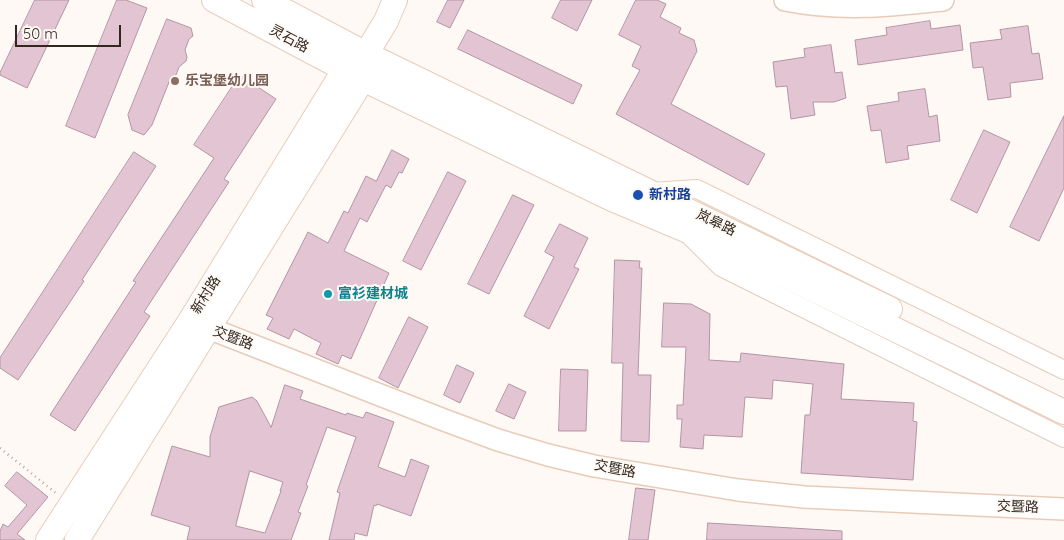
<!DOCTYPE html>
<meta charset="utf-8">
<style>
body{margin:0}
#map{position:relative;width:1064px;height:540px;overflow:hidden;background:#fff9f5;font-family:Quicksand,sans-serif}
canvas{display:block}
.scale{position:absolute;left:15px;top:25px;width:106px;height:22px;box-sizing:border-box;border:2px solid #31271f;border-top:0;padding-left:6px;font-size:15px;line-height:18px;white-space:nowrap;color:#31271f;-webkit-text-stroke:4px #fff9f5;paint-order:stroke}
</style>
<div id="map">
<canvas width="1064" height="540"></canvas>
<div class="scale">50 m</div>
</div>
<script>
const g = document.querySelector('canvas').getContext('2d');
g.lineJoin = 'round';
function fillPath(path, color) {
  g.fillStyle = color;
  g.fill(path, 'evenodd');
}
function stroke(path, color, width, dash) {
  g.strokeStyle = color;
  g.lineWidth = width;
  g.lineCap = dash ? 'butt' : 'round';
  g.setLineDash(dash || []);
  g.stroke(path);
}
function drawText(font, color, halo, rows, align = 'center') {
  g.font = font + ' Quicksand,"Noto Sans SC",sans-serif';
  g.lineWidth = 4;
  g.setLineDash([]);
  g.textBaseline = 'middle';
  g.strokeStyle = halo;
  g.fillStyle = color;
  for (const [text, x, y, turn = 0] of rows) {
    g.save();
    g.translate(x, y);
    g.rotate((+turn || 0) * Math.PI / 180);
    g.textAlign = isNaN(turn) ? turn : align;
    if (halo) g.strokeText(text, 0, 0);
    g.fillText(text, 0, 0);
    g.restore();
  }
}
const building = new Path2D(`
 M35 0H69L27 88 0 75V73Z
 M117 0H126L147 8 95 138 66 126Z
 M448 0H464L450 28 437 22Z
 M561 0H592L577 31 552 18Z
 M636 0H657L666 4 660 17 681 28 679 33 694 40 697 51 671 104 765 154 748 185 616 114 640 70 632 66 641 46 619 35Z
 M167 19 191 28 193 36 189 39 185 50 187 57 186 61 179 67 176 75 171 77 152 125 144 135 132 130 128 115Z
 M930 21 931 29 960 25 963 50 858 65 855 40 887 35 886 28Z
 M1028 26 1032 54 1039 53 1043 79 1010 83 1011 97 988 100 983 67 973 68 970 43 1002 39 1000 30Z
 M468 30 582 85 573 104 458 49Z
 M831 45 835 73 842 72 846 98 834 102H813L815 115 791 119 787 86 776 87 773 62 805 57 804 49Z
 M240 75 276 99 224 179 229 182 144 312 150 316 75 431 50 415 136 282 133 281 214 158 194 145Z
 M925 89 929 117 937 115 940 141 907 146 909 159 886 163 881 130 871 131 867 106 899 101 898 93Z
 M1064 116V188L1039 241 1010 227Z
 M984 130 1010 142 977 213 951 200Z
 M392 150 409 159 402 173 399 172 391 188 386 185 367 222 360 218 344 251 389 273 351 359 342 355 338 364 316 354 321 343 294 329 289 339 267 329 273 318 266 315 308 232 328 243 344 211 348 213 366 176 376 181Z
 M134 152 156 166 82 280 84 281 18 380 0 368V358Z
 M448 172 466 181 421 270 403 261Z
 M513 195 534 205 489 294 468 284Z
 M560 224 588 238 574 267 579 269 549 329 524 316 554 257 545 252Z
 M615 260 640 261 639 268H642L638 375H651L649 442 621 441 623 363H612Z
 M664 303 691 304 710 314 709 360 740 362 741 353 844 364 841 399 914 403 913 421 917 422 913 480 801 473 805 415H810L813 384 773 380 772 399 745 397 742 437 704 435 703 449 680 447 682 419H677V405H683L686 347H662Z
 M409 317 428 327 398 388 379 378Z
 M457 365 474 373 460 403 444 395Z
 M561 369 588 370 586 431H559Z
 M509 384 526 392 514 419 496 411Z
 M285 385 303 391 300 399 346 415 347 413 363 418 366 412 394 422 378 467 405 477 411 459 429 466 411 516 377 504 376 506 374 505 367 536 355 533 354 540H329L340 493 337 492 356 437 327 427 306 485 308 486 298 512 301 513 291 540H187L190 527 151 515 172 446 210 457V437L219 407 252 397 257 401 271 427ZM250 471 283 482 280 491H281L265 533 236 526Z
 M17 472 48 497 17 534 25 540H0V531L3 524 8 527 27 505 5 486Z
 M636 488 655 490 648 540H629Z
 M708 523 842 531V540H707Z`);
const path = new Path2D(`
 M0 448 57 494`);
const minor = new Path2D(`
 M651 192 697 189 1064 370
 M689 235 721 267 1064 438`);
const tertiary = new Path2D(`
 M785 0C840 11 888 6 943 0
 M193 322 444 420 498 440 548 455 594 466 738 490 804 497 1064 509`);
const secondary = new Path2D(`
 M214 0 363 79 612 199 726 247 1064 412
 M264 0 366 54 890 309
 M48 540 190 321 345 69 357 61
 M77 540 363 79 366 54 386 21 395 0`);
const markers = [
 [175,81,5,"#8d6e63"],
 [638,195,6,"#1a4fb4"],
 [328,294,5,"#0f9aa8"]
];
const streetNames = [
 ["灵石路",289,39,28],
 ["岚皋路",716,223,26],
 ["新村路",206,295,-58],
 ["交暨路",233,338,21],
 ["交暨路",615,469,11],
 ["交暨路",1018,507,2]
];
const educationNames = [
 ["乐宝堡幼儿园",185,81]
];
const transitNames = [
 ["新村路",649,195]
];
const cultureNames = [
 ["富衫建材城",338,294]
];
fillPath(building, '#e3c4d3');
stroke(building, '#b295a3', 1);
stroke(minor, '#e8ccb9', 20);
stroke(tertiary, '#e8ccb9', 24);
stroke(secondary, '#e8ccb9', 26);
stroke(path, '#b1a9a4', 2.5, [1, 4]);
stroke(minor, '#fff', 18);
stroke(tertiary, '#fff', 21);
stroke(secondary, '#fff', 24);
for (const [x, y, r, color] of markers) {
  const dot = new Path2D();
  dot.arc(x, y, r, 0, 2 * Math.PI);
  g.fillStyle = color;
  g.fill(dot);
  stroke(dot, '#fff9f5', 2);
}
drawText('14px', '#31271f', '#fff9f5', streetNames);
drawText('bold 14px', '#785e54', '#fff9f5', educationNames, 'left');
drawText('bold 14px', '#164399', '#fff9f5', transitNames, 'left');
drawText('bold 14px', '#0d838f', '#fff9f5', cultureNames, 'left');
</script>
